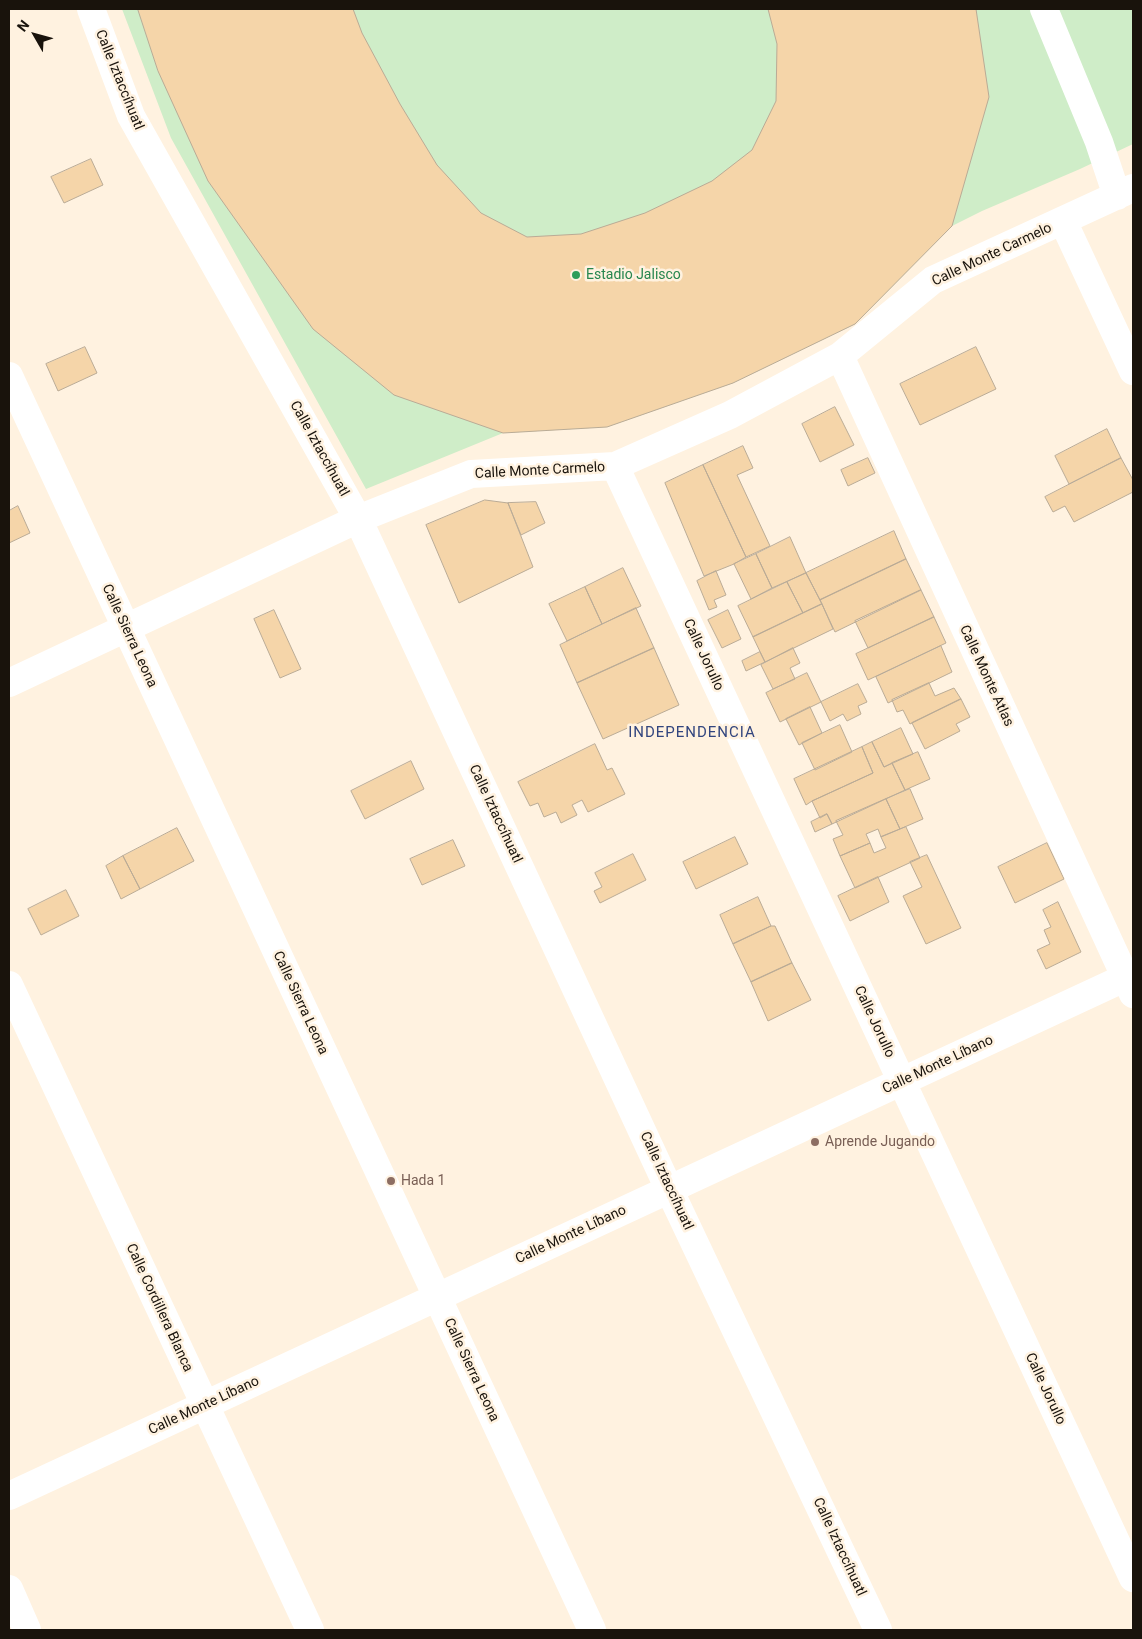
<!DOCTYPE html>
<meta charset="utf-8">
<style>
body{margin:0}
#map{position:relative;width:1142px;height:1639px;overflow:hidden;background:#fff2e0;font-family:Roboto,sans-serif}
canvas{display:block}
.frame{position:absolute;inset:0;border:10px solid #19130c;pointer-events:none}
.north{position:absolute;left:10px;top:10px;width:50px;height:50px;-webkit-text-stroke:4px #fff2e0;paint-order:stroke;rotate:308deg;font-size:14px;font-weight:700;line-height:20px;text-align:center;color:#19130c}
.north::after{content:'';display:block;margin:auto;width:18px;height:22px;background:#19130c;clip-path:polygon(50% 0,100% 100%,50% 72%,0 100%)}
</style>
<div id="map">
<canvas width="1142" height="1639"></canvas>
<div class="frame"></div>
<div class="north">N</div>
</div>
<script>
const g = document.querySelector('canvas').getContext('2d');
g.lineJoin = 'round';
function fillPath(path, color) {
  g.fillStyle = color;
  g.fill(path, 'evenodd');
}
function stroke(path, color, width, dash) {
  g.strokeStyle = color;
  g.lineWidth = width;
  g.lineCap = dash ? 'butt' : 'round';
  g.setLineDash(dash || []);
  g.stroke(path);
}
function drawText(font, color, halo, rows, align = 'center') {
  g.font = font + ' Roboto,sans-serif';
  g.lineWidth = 5;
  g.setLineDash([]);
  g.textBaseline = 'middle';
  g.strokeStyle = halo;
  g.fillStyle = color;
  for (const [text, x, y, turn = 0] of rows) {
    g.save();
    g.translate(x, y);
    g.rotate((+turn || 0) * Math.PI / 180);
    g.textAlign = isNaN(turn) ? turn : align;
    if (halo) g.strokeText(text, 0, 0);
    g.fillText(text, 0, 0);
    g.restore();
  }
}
const green = new Path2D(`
 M122 9H1133V144L1080 169 982 211 952 226 855 324 733 383 607 427 503 433 366 489 171 138Z`);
const building = new Path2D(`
 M138 9H353L362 33 400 104 437 165 481 213 527 237 581 234 645 213 712 181 752 150 776 101 777 44 768 9H976L989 97 952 226 855 324 733 383 607 427 503 433 394 395 313 329 208 181 158 71Z
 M91 159 103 185 64 203 51 177Z
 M85 347 97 373 58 391 46 364Z
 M976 347 996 389 920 425 900 384Z
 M835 407 854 445 820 462 802 424Z
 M1107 429 1121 458 1069 484 1055 456Z
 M743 446 753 468 737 475 770 546 746 557 703 465Z
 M868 458 875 473 848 486 841 470Z
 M1121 458 1133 480V492L1074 522 1065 506 1053 512 1045 497Z
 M703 465 746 557 734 564 704 576 665 483Z
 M485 500 508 503 533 567 459 603 426 525Z
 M536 502 545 523 521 535 508 503Z
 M18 506 30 533 9 543V511Z
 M894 531 906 559 820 600 806 573Z
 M790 537 806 573 772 588 756 554Z
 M756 554 772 588 751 599 734 564Z
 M906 559 921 590 835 632 820 600Z
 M623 568 641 606 602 624 585 587Z
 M716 571 726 595 714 600 717 607 709 610 697 581Z
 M806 573 822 604 803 613 787 582Z
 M787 582 803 613 753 637 738 606Z
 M585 587 602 624 567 641 549 604Z
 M921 590 934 617 868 648 855 621Z
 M822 604 833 629 765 662 753 637Z
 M636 608 654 648 577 683 560 645Z
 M274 610 301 669 280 678 254 619Z
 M728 610 741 639 722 648 708 620Z
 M934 617 946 643 868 680 856 654Z
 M941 646 952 672 888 703 876 677Z
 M654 648 679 705 603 739 577 683Z
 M793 648 800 663 790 668 795 679 773 689 761 665Z
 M760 652 765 662 746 671 742 661Z
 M807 673 821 702 780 722 766 693Z
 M929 683 935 696 954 688 961 699 910 724 903 710 897 712 892 700Z
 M858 684 867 702 858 706 861 714 847 721 843 714 830 721 821 702Z
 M961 699 970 717 956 724 960 731 925 749 912 723Z
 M810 707 822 733 799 745 786 719Z
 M840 725 852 752 815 770 802 743Z
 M901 728 913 754 884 767 872 742Z
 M872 742 884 767 892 763 905 790 832 824 827 814 820 818 812 801 873 773 862 747Z
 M595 744 607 770 612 768 625 794 588 812 582 800 572 805 577 815 561 823 556 812 544 817 538 803 530 806 518 782Z
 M862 747 873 773 812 801 806 805 794 779Z
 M918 752 930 779 905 790 892 763Z
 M411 761 424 789 365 819 351 791Z
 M910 789 923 819 900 829 886 799Z
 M886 799 900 829 881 837 878 829 866 834 870 843 840 856 833 839 843 835 836 821Z
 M827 814 832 824 815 832 811 822Z
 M906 827 920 858 855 888 840 856 870 843 874 853 886 848 881 837Z
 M177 828 194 861 140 889 123 856Z
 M735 837 748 864 696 889 683 862Z
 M453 840 465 866 422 885 410 859Z
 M1047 843 1064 879 1015 903 998 867Z
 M633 854 646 880 600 903 594 891 602 887 595 873Z
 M927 855 961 928 926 944 903 896 922 887 910 862Z
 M123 856 140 889 121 899 106 866Z
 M878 877 889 902 850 921 838 896Z
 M66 890 79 916 41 935 28 909Z
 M758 897 771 926 733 944 720 915Z
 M1058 902 1081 952 1046 969 1037 950 1050 944 1044 930 1051 927 1043 910Z
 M771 926H775L792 963 751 982 733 944Z
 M792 963 811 1000 768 1021 751 982Z`);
const minor = new Path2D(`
 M91 9 131 116 358 519 669 1189 878 1630
 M1044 9 1099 142 1117 196
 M1063 221 1133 371
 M840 356 1133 994
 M9 376 592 1630
 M615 466 1133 1578
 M9 683 358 519 471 474 615 466 730 415 840 356 933 280 1133 188
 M9 985 310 1630
 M9 1496 1133 974
 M9 1589 27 1630`);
const markers = [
 [576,275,5,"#2e9e5b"],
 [815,1142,5,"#8d6e63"],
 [391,1181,5,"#8d6e63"]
];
const streetNames = [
 ["Calle Iztaccíhuatl",119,80,68],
 ["Calle Monte Carmelo",992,255,-25],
 ["Calle Iztaccíhuatl",319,449,61],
 ["Calle Monte Carmelo",540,471,-3],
 ["Calle Sierra Leona",129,636,65],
 ["Calle Jorullo",703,655,65],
 ["Calle Monte Atlas",986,676,65],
 ["Calle Iztaccíhuatl",495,814,65],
 ["Calle Sierra Leona",300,1003,65],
 ["Calle Jorullo",874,1022,65],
 ["Calle Monte Líbano",938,1065,-25],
 ["Calle Iztaccíhuatl",666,1181,65],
 ["Calle Monte Líbano",571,1235,-25],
 ["Calle Cordillera Blanca",159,1308,65],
 ["Calle Sierra Leona",471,1370,65],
 ["Calle Jorullo",1045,1389,65],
 ["Calle Monte Líbano",204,1406,-25],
 ["Calle Iztaccíhuatl",839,1547,65]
];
const leisureNames = [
 ["Estadio Jalisco",586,275]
];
const educationNames = [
 ["Aprende Jugando",825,1142],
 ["Hada 1",401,1181]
];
const neighbourhoodNames = [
 ["INDEPENDENCIA",692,733]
];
fillPath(green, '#cfedc8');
fillPath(building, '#f5d5a9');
stroke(building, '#baab96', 1);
stroke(minor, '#fff', 28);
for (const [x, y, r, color] of markers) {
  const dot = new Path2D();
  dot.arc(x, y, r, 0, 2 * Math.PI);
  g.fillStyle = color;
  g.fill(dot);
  stroke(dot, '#fff2e0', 2);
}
drawText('14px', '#19130c', '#fff2e0', streetNames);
drawText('14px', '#27864d', '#fff2e0', leisureNames, 'left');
drawText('14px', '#785e54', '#fff2e0', educationNames, 'left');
g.letterSpacing = '1px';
drawText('15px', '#32457e', '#fff2e0', neighbourhoodNames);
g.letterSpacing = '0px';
</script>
